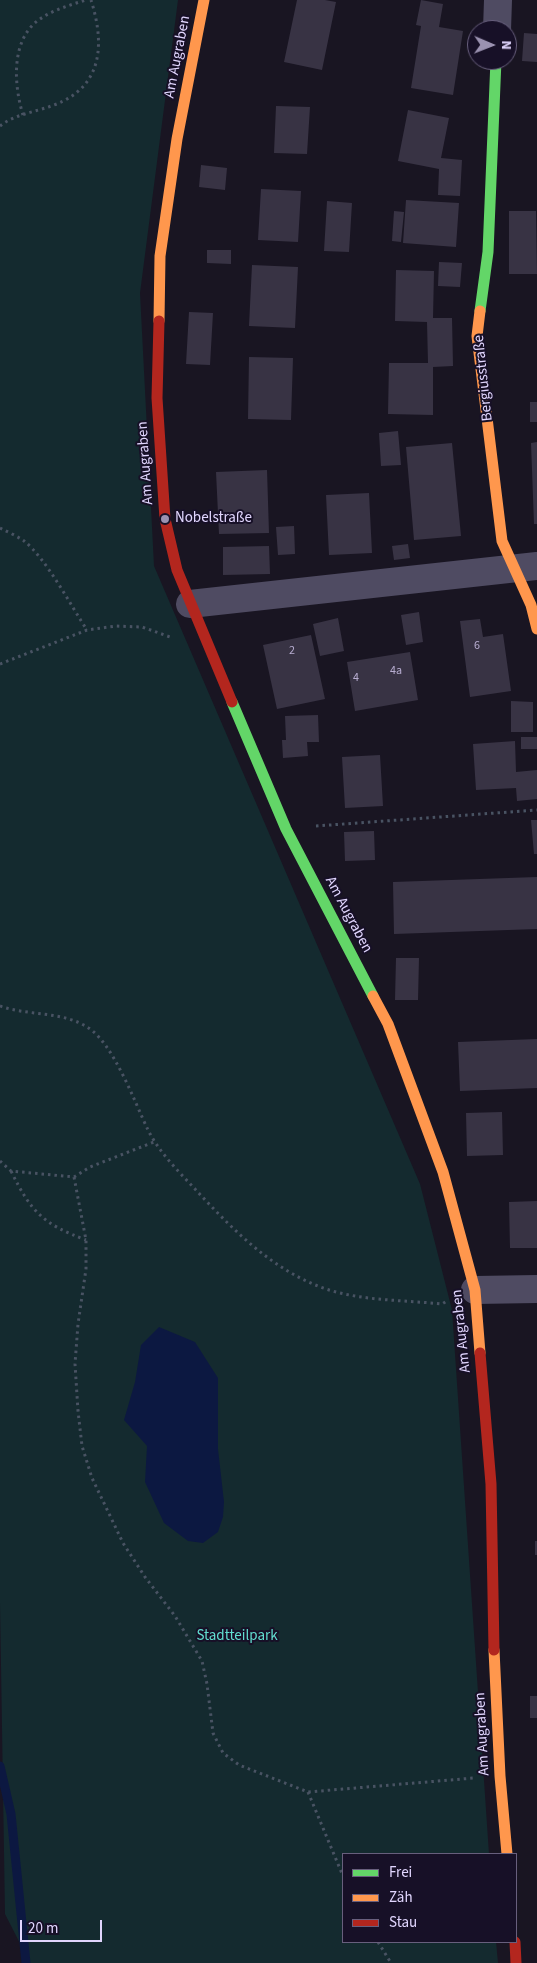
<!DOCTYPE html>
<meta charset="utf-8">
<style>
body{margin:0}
#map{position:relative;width:537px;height:1963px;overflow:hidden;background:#191522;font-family:"Source Sans 3",sans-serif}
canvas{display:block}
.legend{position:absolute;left:342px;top:1853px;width:175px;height:90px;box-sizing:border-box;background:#171027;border:1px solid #685f7d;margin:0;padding:6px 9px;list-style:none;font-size:15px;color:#e1d6fe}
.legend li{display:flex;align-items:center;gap:10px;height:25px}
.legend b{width:25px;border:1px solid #685f7d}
.north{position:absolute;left:467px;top:20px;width:50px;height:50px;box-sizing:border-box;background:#171027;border:1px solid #685f7d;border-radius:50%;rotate:91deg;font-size:14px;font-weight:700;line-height:20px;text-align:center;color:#e1d6fe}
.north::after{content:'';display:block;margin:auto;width:18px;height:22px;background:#9b92b1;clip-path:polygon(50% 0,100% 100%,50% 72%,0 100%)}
.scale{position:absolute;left:20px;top:1920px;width:82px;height:22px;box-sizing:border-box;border:2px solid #e1d6fe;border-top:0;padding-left:6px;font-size:15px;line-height:18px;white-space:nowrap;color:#e1d6fe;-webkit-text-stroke:4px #171027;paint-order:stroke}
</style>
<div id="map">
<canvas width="537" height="1963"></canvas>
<ul class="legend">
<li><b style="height:6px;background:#63d668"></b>Frei</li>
<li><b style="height:6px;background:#ff974d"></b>Zäh</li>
<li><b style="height:6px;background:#b3261e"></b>Stau</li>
</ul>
<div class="north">N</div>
<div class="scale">20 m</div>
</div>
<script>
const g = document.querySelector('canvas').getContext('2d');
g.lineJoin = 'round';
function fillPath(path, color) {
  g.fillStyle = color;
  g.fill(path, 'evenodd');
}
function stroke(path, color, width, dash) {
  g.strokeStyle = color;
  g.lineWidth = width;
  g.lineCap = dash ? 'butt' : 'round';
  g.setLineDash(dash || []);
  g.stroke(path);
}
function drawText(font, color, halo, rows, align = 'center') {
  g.font = font + ' "Source Sans 3",sans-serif';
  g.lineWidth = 4;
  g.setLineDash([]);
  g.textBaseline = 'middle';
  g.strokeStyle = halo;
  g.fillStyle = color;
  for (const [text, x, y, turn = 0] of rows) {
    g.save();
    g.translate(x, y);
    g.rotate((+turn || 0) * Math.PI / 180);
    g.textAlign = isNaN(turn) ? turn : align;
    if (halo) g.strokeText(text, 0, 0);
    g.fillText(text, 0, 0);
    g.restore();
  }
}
const green = new Path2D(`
 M0 0H178L140 293 154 566 420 1184 452 1310 489 1854H343V1942H496L498 1963H30L5 1914 0 1603Z`);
const water = new Path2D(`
 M159 1327 195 1342 218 1378V1449L224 1502 223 1517 218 1532 203 1543 188 1541 164 1523 145 1482 147 1446 124 1420 135 1382 141 1345Z`);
const stream = new Path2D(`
 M0 1766 11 1814 26 1963`);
const building = new Path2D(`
 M297 0H325L336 2 322 70 284 62Z
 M421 0 443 4 439 27 463 31 453 95 411 88 421 26 416 25Z
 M524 33 537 34V62L522 61Z
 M276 106 310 107 307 154 274 153Z
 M408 110 449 118 441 158 462 160 460 196 438 195 439 169 398 161Z
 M201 165 227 168 225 190 199 187Z
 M261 189 301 191 298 242 258 240Z
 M406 200 459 203 456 247 403 243Z
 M327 201 352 203 349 252 324 251Z
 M394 211 404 212 401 242 392 241Z
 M509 211H536L537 274H509Z
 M207 250H231V264L207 263Z
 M439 262 462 263 460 287 438 286Z
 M252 265 298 267 295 328 249 326Z
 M396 270 434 271 433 318H452L453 366 433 367V415L388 414 389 363H428L427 322 395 321Z
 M189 312 213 313 210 365 186 364Z
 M249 357 293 358 291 420 248 419Z
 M530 402H537V422H530Z
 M398 431 401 465 381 466 379 433Z
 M537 442V524H534L531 443Z
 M452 443 461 536 414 540 406 447Z
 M267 470 269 533 219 534 216 472Z
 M369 493 372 553 329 555 326 495Z
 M294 526 295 554 278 555 276 527Z
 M408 544 410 558 394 560 392 546Z
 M269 546 270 574 223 575V547Z
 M419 612 423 642 406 645 401 615Z
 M338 618 344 651 320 656 313 624Z
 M480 619 483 637 503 634 511 691 470 697 460 621Z
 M311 635 325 699 277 709 263 645Z
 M410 652 418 700 355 711 347 662Z
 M511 701 533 702V732H511Z
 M318 715 319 742H307L308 756 283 758 282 740H286L285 716Z
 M521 737H537V749H521Z
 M515 741 516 772 537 770V799L517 801 516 788 476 790 473 744Z
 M380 755 383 806 345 808 342 757Z
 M531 820H537V854H534Z
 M374 831 375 860 345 861 344 832Z
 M537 877V929L394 934 393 882Z
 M396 958H419L418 1000H395Z
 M537 1039V1088L460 1091 458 1042Z
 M502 1112 503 1155 467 1156 466 1113Z
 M537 1201V1248H510L509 1202Z
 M535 1541H537V1555H535Z
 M530 1696H537V1718H530Z`);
const path = new Path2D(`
 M23 115C14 86 10 39 40 19 53 10 70 5 86 0
 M0 126C15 114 36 112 54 105 103 87 105 44 91 0
 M0 528C8 532 17 536 24 541 46 558 71 606 87 630
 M0 664 87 630 116 626 142 627 173 638
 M316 826 537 810
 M0 1006C28 1016 62 1011 87 1027 113 1042 135 1103 148 1130 159 1152 178 1171 195 1189 232 1229 273 1271 326 1289 362 1301 404 1300 442 1304L447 1301
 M0 1161 11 1171 74 1177 90 1167 154 1142
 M11 1171C31 1212 43 1224 86 1240
 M74 1177 86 1240V1269L78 1324 75 1364 78 1411 82 1446 92 1478 123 1543 145 1577 175 1616 202 1661 207 1684 213 1733 223 1753 239 1765 308 1792 474 1778
 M308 1792 343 1876
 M378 1942 391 1963`);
const street = new Path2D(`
 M497 30 498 0
 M190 604 537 566
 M475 1290 537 1289`);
const fast = new Path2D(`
 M480 311 488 252 496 60
 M232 702 286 829 373 996`);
const slow = new Path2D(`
 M480 311 477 336 502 541 531 605 537 629
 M159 321 160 256 177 139 204 0
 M373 996 388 1024 443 1172 475 1290 480 1353
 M494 1650 500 1776 507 1854`);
const jam = new Path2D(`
 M159 321 157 398 165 519 177 570 232 702
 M480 1353 491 1484 494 1650
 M515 1942 516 1963`);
const markers = [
 [165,519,5,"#9b92b1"]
];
const numberNames = [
 ["6",477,646],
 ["2",292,651],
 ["4a",396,671],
 ["4",356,678]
];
const streetNames = [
 ["Am Augraben",178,57,-79],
 ["Bergiusstraße",484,378,-96],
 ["Am Augraben",146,463,-94],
 ["Am Augraben",348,915,62],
 ["Am Augraben",462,1331,-96],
 ["Am Augraben",483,1734,-93]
];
const poiNames = [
 ["Nobelstraße",175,519]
];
const parkNames = [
 ["Stadtteilpark",237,1637]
];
fillPath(green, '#142a2f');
fillPath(water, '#0c1841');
stroke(stream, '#0c1841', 9);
fillPath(building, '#383344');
stroke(path, '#495363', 3, [2.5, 4]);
stroke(street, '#4f4b62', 28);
stroke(fast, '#63d668', 11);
stroke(slow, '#ff974d', 11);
stroke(jam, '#b3261e', 11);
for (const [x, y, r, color] of markers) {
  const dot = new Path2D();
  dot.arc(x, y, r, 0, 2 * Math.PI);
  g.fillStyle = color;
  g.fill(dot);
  stroke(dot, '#171027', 2);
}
drawText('12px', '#b7add0', null, numberNames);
drawText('15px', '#e1d6fe', '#171027', streetNames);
drawText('15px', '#e1d6fe', '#171027', poiNames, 'left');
drawText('15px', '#62ded1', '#171027', parkNames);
</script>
